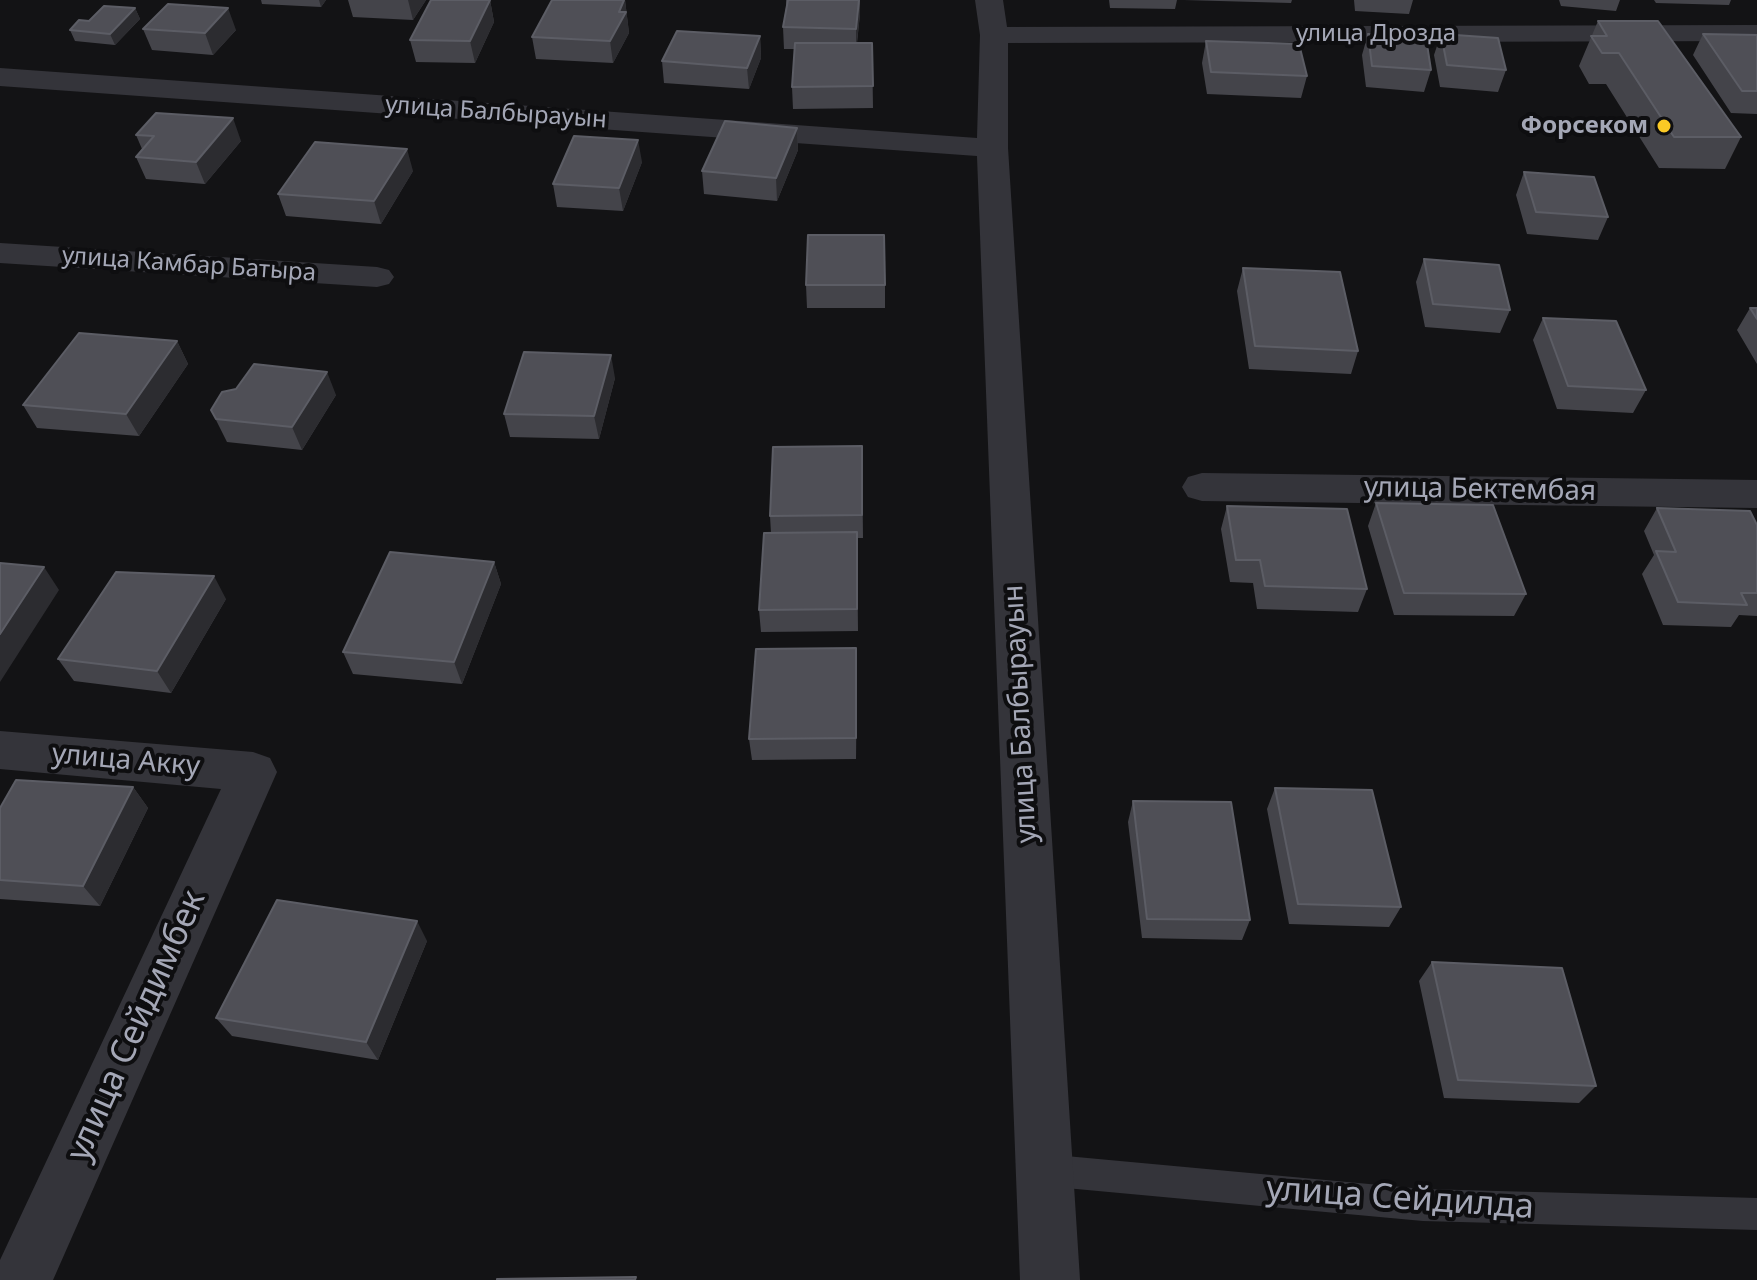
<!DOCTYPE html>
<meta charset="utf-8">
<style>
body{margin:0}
canvas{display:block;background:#131315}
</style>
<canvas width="1757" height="1280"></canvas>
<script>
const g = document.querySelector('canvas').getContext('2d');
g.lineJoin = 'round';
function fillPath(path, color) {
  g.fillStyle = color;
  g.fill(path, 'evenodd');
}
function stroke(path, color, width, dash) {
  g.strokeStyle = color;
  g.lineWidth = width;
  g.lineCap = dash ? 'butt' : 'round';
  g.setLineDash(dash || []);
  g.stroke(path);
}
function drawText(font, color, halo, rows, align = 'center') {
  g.font = font + ' "Noto Sans",sans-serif';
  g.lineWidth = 8;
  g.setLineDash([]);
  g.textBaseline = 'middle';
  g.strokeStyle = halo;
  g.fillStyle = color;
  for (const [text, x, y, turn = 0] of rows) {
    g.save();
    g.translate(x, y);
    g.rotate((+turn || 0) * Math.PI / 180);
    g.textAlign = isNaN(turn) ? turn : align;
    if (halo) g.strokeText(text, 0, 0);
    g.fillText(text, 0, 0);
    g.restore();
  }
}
const lane = new Path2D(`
 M1044 1154 1423 1189 1757 1198V1230L1423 1221 1044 1186 1033 1181 1028 1170 1033 1159Z`);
const street = new Path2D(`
 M975 0H1003L1007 27 1757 25V41L1008 43V148L1080 1280H1020L977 156 0 86V68L977 138 980 35Z
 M0 243 377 267 389 270 394 277 389 284 377 287 0 263Z
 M1202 473 1757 480V508L1202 501 1188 497 1182 487 1188 477Z
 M0 731 253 752 270 758 277 772 53 1280H0V1260L221 789 0 769Z`);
const wall = new Path2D(`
 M261 0H326L321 7 262 4Z
 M348 0H426L413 20 353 17Z
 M490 0 494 22 475 63 416 62 410 40Z
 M625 0 629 33 613 63 536 59 532 37Z
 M786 0H860V14L857 43H872L873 108 793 109 792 87 795 49H784L783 27 786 7Z
 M1109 0H1177L1175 9 1110 8Z
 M1184 0H1292L1291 3Z
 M1354 0H1413L1409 14 1355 11Z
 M1559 0H1620L1616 11 1561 6Z
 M1654 0H1731L1729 5 1656 3Z
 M135 8 140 19 115 45 75 41 70 30 89 21Z
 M1598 21 1741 137 1725 169 1659 168 1606 84H1589L1579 66Z
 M143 29 236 30 213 55 152 50Z
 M1368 34 1431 70 1424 92 1366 87 1362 55Z
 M1441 34 1506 70 1498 92 1440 87 1434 55Z
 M1703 34 1757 35V114L1731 113 1693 55Z
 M760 36 761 58 749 89 664 83 662 61Z
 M1206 41 1307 76 1301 98 1207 94 1202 63Z
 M797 128 798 150 777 201 704 194 702 171Z
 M136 135 241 141 205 184 146 179 136 157 142 149Z
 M642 162 623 211 557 207 553 184Z
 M413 171 381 224 286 216 278 194Z
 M1524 172 1608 217 1598 240 1527 234 1516 195Z
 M1424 259 1510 310 1500 333 1425 327 1416 282Z
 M1243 268 1358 351 1351 374 1249 369 1237 291Z
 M806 285H885V308H807Z
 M1750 308H1757V364L1737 330Z
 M1543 318 1646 390 1633 413 1557 409 1533 340Z
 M177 341 188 364 139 436 37 428 23 405Z
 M615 378 599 439 510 437 504 414Z
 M336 395 302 450 227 442 211 410Z
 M862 446 863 538H857L858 631 761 632 759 610 771 533 770 516Z
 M1376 503 1526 594 1514 616 1394 615 1368 526Z
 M1227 506 1367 589 1358 612 1257 609 1253 583 1230 582 1221 529Z
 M1657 508 1757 525V616L1739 615 1731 627 1663 625 1642 574 1654 555 1644 531Z
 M494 562 501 584 462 684 353 674 343 652Z
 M226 599 171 693 74 681 58 659Z
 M857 670 856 759 752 760 749 739Z
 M133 787 148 808 100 906 0 899V808Z
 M1275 788 1401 907 1389 927 1289 924 1267 809Z
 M1133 801 1250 920 1242 940 1142 938 1128 822Z
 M427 941 378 1060 232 1036 216 1018Z
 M1432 962 1596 1086 1579 1103 1444 1098 1419 981Z`);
const shadedWall = new Path2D(`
 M319 0H326L321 7Z
 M408 0H426L413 20Z
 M490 0 494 22 475 63 470 41Z
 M625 0 629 33 613 63 610 41 619 12Z
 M859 0 860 14 856 50V29Z
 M135 8 140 19 115 45 110 34Z
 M228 8 236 30 213 55 205 33Z
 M760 36 761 58 749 89 747 68Z
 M233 118 241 141 205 184 196 162Z
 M797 128 798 150 777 201 776 178Z
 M638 140 642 162 623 211 619 188Z
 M407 149 413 171 381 224 374 201Z
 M177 341 188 364 139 436 126 414Z
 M611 355 615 378 599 439 594 416Z
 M327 372 336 395 302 450 292 427Z
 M494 562 501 584 462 684 454 662Z
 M44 567 59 590 0 682V634Z
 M214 576 226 599 171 693 157 671Z
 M133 787 148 808 100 906 83 886Z
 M417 921 427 941 378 1060 366 1042Z`);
const building = new Path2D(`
 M431 0H490L470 41 410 40Z
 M552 0H624L619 12H626L610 41 532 37Z
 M788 0H859L856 29 783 27Z
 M168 4 228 8 205 33 143 29Z
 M104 6 135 8 110 34 70 30 79 20 89 21Z
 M1598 21H1658L1741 137H1674L1619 53H1602L1591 36H1607Z
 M677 31 760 36 747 68 662 61Z
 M1368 34 1426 38 1431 70 1372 66Z
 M1441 34 1498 38 1506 70 1447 65Z
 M1703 34 1757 35V91H1742Z
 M1206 41 1299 44 1307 76 1211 72Z
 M795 43H872L873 86 792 87Z
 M156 113 233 118 196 162 136 157 154 136 136 135Z
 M725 121 797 128 776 178 702 171Z
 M574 136 638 140 619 188 553 184Z
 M315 142 407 149 374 201 278 194Z
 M1524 172 1594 177 1608 217 1536 212Z
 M808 235H884L885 285H806Z
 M1424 259 1499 265 1510 310 1433 304Z
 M1243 268 1340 272 1358 351 1255 346Z
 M1750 308H1757V319Z
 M1543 318 1616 321 1646 390 1568 386Z
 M79 333 177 341 126 414 23 405Z
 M524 352 611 355 594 416 504 414Z
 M254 364 327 372 292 427 216 419 211 410 222 392 236 389Z
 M862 446V515L770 516 773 447Z
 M1376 503 1493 505 1526 594 1404 593Z
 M1227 506 1347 509 1367 589 1265 586 1260 560H1236Z
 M1657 508 1750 511 1757 525V593H1741L1747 605 1678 602 1656 551 1676 552Z
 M857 532V609L759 610 764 533Z
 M390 552 494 562 454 662 343 652Z
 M0 563 44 567 0 634Z
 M116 572 214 576 157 671 58 659Z
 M856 648V738L749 739 756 649Z
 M16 780 133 787 83 886 0 880V808Z
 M1275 788 1372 790 1401 907 1298 904Z
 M1133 801 1231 802 1250 920 1147 919Z
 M277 900 417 921 366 1042 216 1018Z
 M1432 962 1562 968 1596 1086 1458 1080Z
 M636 1277 635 1280H497V1279Z`);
const markers = [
 [1664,126,8,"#fbc925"]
];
const farStreetnames = [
 ["улица Дрозда",1376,34],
 ["улица Балбырауын",496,113,4],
 ["улица Камбар Батыра",189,265,4]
];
const farPoinames = [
 ["Форсеком",1648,126]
];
const streetNames = [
 ["улица Бектембая",1480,490,1],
 ["улица Балбырауын",1021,714,-93],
 ["улица Акку",126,761,5]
];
const nearStreetnames = [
 ["улица Сейдимбек",137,1026,-66],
 ["улица Сейдилда",1400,1199,4]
];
fillPath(lane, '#34343a');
fillPath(street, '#34343a');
fillPath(wall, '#44444a');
fillPath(shadedWall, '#2c2c30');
fillPath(building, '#4f4f56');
stroke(building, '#5c5d65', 2);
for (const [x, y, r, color] of markers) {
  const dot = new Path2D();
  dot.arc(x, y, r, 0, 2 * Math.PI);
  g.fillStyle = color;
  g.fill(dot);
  stroke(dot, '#0e0e10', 3);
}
drawText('24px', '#a4a7b6', '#0e0e10', farStreetnames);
drawText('bold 24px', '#a4a7b6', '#0e0e10', farPoinames, 'right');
drawText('28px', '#a4a7b6', '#0e0e10', streetNames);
drawText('34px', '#a4a7b6', '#0e0e10', nearStreetnames);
</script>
